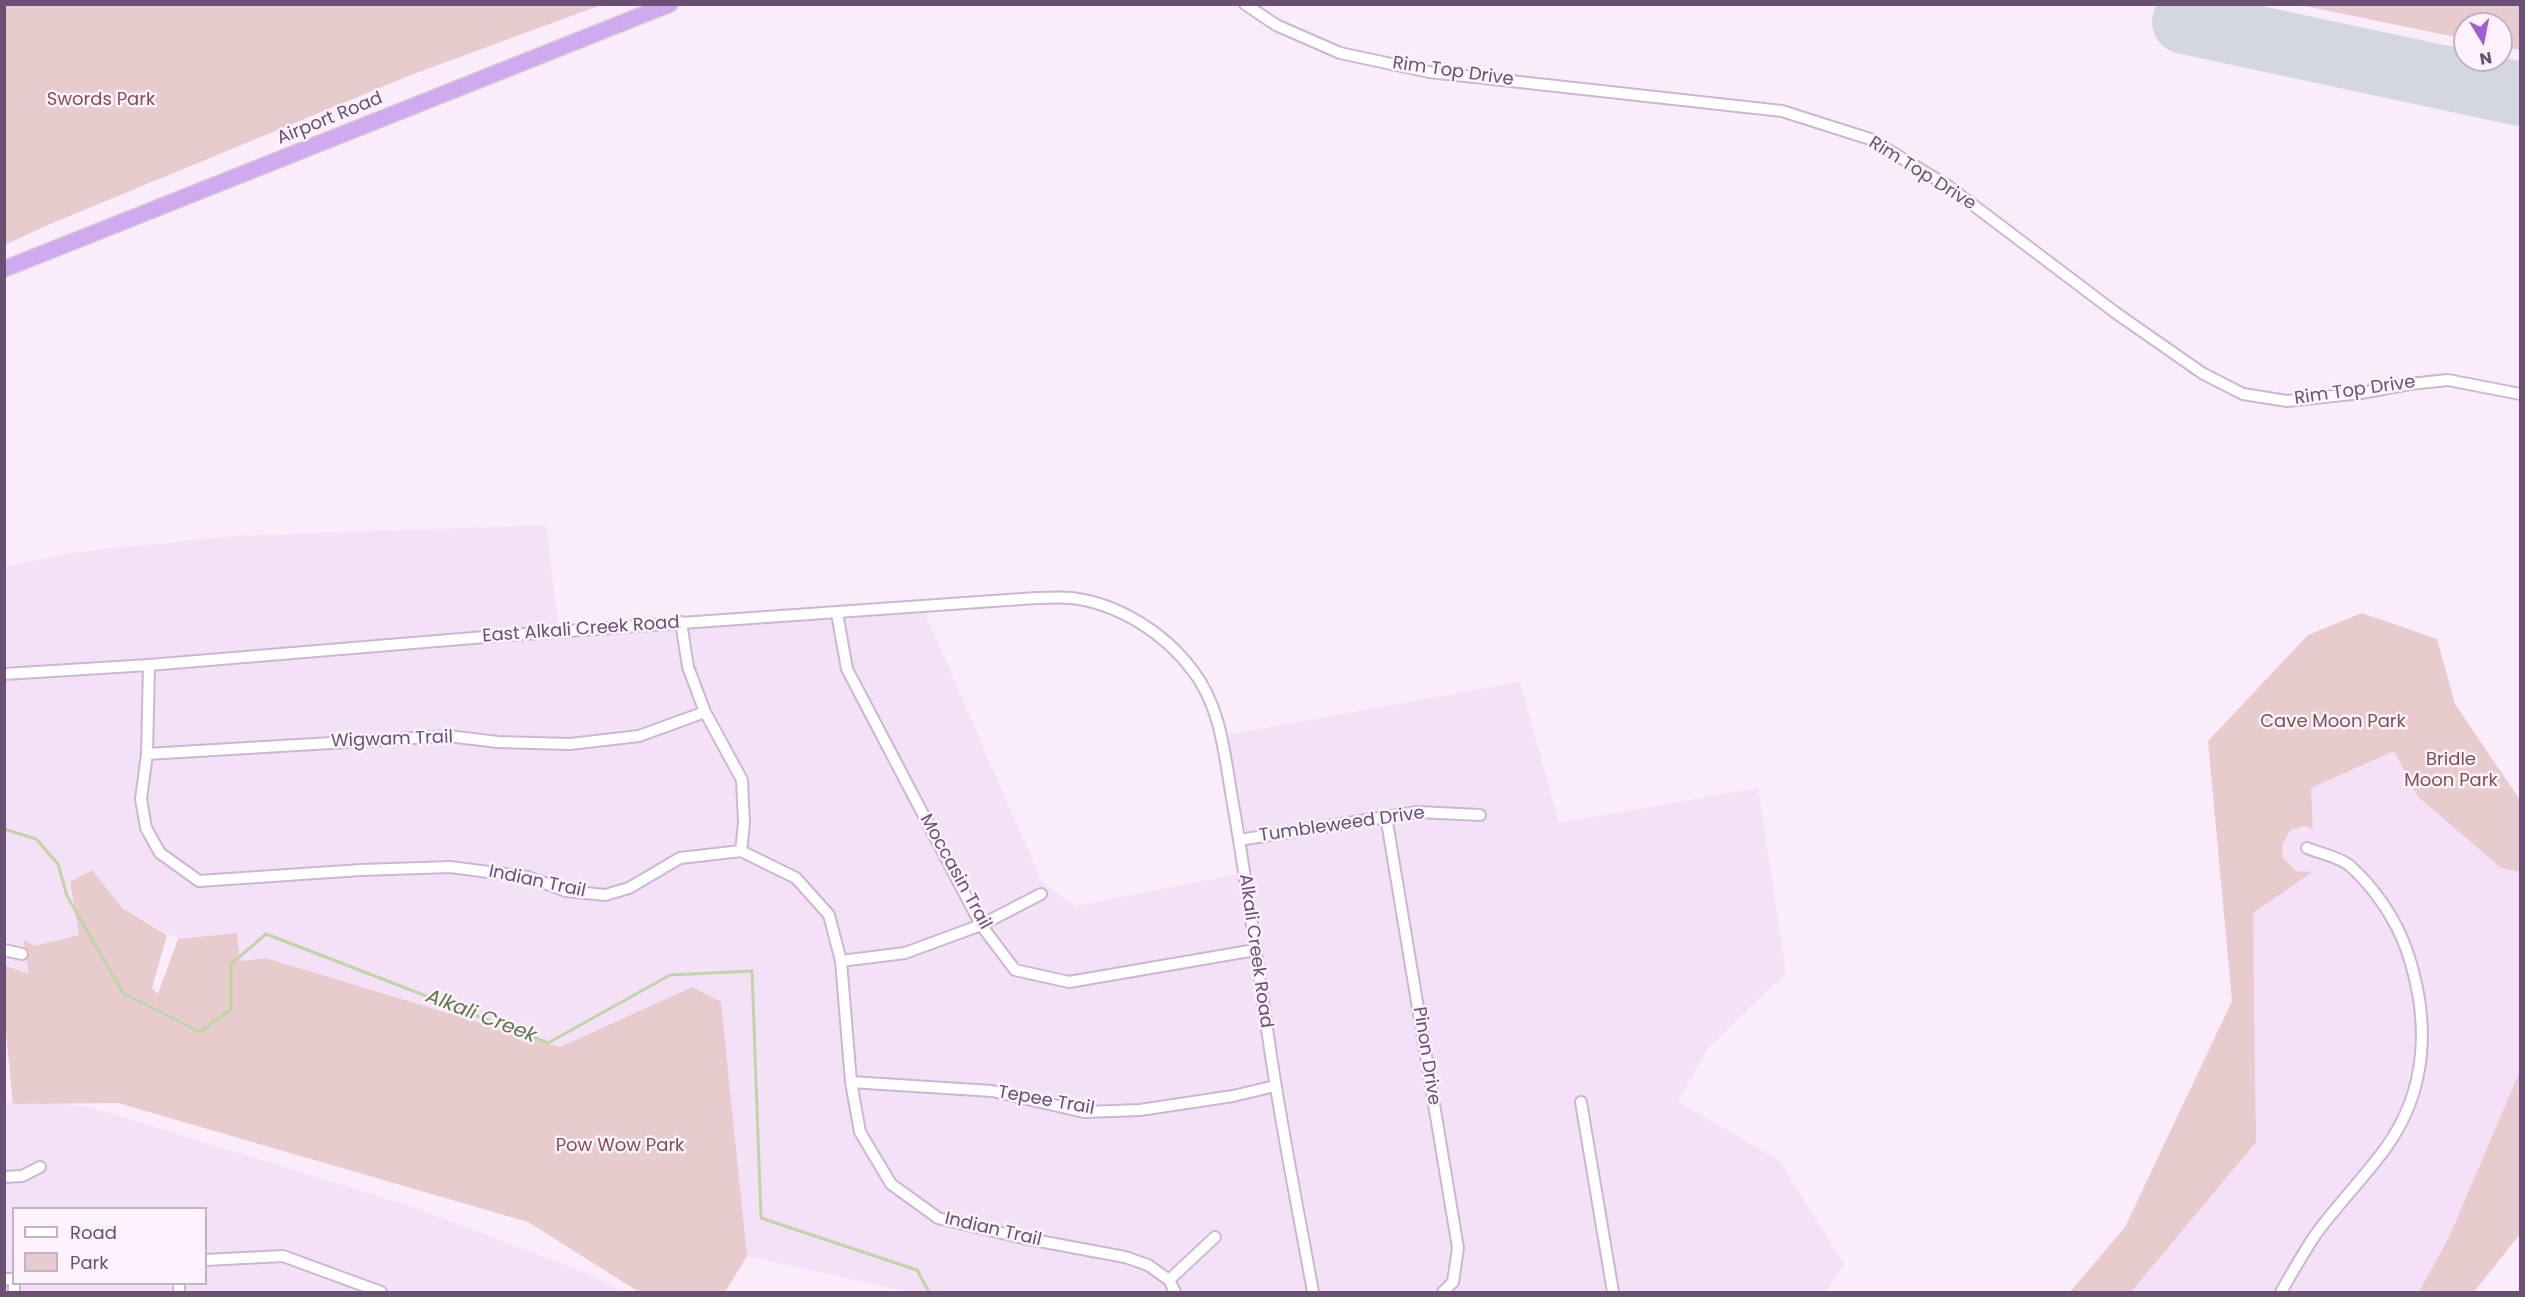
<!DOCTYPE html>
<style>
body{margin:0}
#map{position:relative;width:2525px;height:1297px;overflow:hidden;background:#faecfb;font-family:Poppins,sans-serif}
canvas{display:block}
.frame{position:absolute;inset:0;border:6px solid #695074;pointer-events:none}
.legend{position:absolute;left:12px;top:1207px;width:195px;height:78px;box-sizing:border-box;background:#fdf2fe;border:2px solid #c2b1c7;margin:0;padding:8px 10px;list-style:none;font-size:18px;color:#695074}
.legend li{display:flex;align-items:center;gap:12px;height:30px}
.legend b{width:30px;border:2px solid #c2b1c7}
.north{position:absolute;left:2453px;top:12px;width:60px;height:60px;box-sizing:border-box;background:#fdf2fe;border:2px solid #c2b1c7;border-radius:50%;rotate:170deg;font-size:16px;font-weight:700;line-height:24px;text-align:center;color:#695074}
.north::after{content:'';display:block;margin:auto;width:21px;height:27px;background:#9f5dd9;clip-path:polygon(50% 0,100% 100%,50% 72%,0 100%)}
</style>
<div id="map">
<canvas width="2525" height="1297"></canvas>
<div class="frame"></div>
<ul class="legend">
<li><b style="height:8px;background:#fff"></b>Road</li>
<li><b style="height:16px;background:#e8cbcd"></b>Park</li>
</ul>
<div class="north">N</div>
</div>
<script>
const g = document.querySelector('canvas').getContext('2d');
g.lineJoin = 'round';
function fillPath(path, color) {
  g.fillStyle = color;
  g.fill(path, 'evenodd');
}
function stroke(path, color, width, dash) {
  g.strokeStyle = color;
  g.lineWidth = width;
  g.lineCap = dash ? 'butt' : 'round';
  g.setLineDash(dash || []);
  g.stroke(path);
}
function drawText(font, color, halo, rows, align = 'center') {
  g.font = font + ' Poppins,sans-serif';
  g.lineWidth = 5;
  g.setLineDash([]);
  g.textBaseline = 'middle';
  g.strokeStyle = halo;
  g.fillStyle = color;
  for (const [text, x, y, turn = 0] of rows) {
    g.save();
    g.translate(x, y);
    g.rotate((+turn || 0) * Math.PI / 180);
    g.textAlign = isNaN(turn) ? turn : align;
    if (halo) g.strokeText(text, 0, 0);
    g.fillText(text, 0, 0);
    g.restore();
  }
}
const residential = new Path2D(`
 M546 525 559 631 922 606 1042 882 1076 906 1244 873 1221 736 1520 682 1559 823 1758 788 1786 973 1708 1048 1678 1102 1779 1160 1844 1264 1826 1292H909L747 1256 721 1003 692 987 560 1047 266 958 240 961 237 933 178 939 122 908 92 870 70 883 79 935 34 946 23 939 30 974 5 965 4 567 76 552 235 536Z
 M2394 751 2418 797 2501 868 2520 872V1071L2449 1237 2419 1292H2131L2256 1142 2253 913 2311 872 2296 871 2283 858 2282 844 2291 830 2304 826 2313 829 2311 788Z
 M5 1102 59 1103 93 1108 180 1135 410 1206 586 1273 624 1292H5ZM14 1208H206V1284H14Z`);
const green = new Path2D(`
 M4 5 5 4 601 5 411 75 50 224 5 245Z
 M2300 5H2520V50L2501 46V24H2465V39Z
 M2362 613 2437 639 2455 704 2520 800V872L2501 868 2418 797 2394 751 2311 788 2313 829 2304 826 2291 830 2282 844 2283 858 2296 871 2312 872 2253 913 2256 1142 2131 1292H2070L2125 1227 2232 1001 2208 741 2308 635Z
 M92 870 122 908 167 935 152 988 158 994 178 939 237 933 240 961 266 958 560 1047 692 987 721 1002 747 1256 725 1292H639L528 1222 118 1103 13 1104 5 1023 4 965 29 974 23 939 34 946 79 935 70 882Z
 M2520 1071V1234L2474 1292H2419L2449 1237Z`);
const stream = new Path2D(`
 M4 829 36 839 58 864 67 896 123 993 200 1032 231 1009V964L266 934 548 1043 670 975 752 971 761 1218 917 1270 929 1292`);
const taxiway = new Path2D(`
 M2216 4 2231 28 2240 34`);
const runway = new Path2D(`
 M2184 22 2520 94`);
const minor = new Path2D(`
 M1245 4 1276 25 1340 53 1429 72 1782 111 1870 139 1948 186 2116 313 2202 373 2243 394 2287 401 2361 393 2410 384 2448 380 2520 394
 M837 613 847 669 981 925 1015 970 1069 982 1255 950
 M681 622 688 667 705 712 742 780 744 823 741 851
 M149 665 147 754 141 799 146 828 160 853 199 881 361 870 450 867 528 877 566 891 605 895 629 888 680 858 741 851 796 878 829 915 841 961 851 1082 860 1132 891 1184 938 1218 1023 1238 1125 1257 1148 1265 1169 1280 1175 1292
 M4 674 149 665 497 636 1036 598C1047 598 1060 597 1072 598 1119 604 1165 633 1193 671 1222 708 1225 760 1233 804 1247 883 1257 963 1269 1042 1281 1126 1298 1209 1313 1292
 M147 754 448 736 498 742 570 744 639 736 705 712
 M1386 816 1458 1248 1453 1282 1443 1292
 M1239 840 1418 812 1480 815
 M4 950 22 954
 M841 961 905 953 981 925 1041 894
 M851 1082 992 1091 1084 1112 1140 1110 1233 1096 1275 1086
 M1581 1102 1613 1292
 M4 1177 22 1176 40 1167
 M206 1260 283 1256 381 1292
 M4 1279H14
 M1169 1280 1215 1237
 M14 1284V1292
 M179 1284V1292
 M2281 1292C2292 1273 2303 1253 2316 1234 2337 1205 2363 1179 2385 1149 2429 1089 2430 1019 2407 951 2396 919 2374 887 2349 865 2339 857 2319 853 2307 848`);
const highway = new Path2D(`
 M4 269 670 4`);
const streetNames = [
 ["Rim Top Drive",1453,72,8],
 ["Airport Road",330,119,-22],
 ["Rim Top Drive",1922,174,32],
 ["Rim Top Drive",2355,391,-8],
 ["East Alkali Creek Road",581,630,-4],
 ["Wigwam Trail",392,740,-2],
 ["Tumbleweed Drive",1342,825,-8],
 ["Moccasin Trail",955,872,61],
 ["Indian Trail",537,882,12],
 ["Alkali Creek Road",1255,951,82],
 ["Pinon Drive",1426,1056,81],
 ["Tepee Trail",1046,1101,10],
 ["Indian Trail",993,1230,13]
];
const parkNames = [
 ["Swords Park",101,100],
 ["Cave Moon Park",2333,722],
 ["Bridle",2451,760],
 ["Moon Park",2451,781],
 ["Pow Wow Park",620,1146]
];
const waterNames = [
 ["Alkali Creek",481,1017,21]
];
fillPath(residential, '#f4e1f7');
fillPath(green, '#e8cbcd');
stroke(stream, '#c0d4a8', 3);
stroke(taxiway, '#d2d8de', 26);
stroke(runway, '#d2d8de', 64);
stroke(minor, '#cbb7d2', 14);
stroke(highway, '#d2cad5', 18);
stroke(minor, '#fff', 10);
stroke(highway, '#d1a9ef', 15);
drawText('18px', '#695074', '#fdf2fe', streetNames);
drawText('18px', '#84504f', '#fdf2fe', parkNames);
drawText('italic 20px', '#5f7845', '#fdf2fe', waterNames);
</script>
